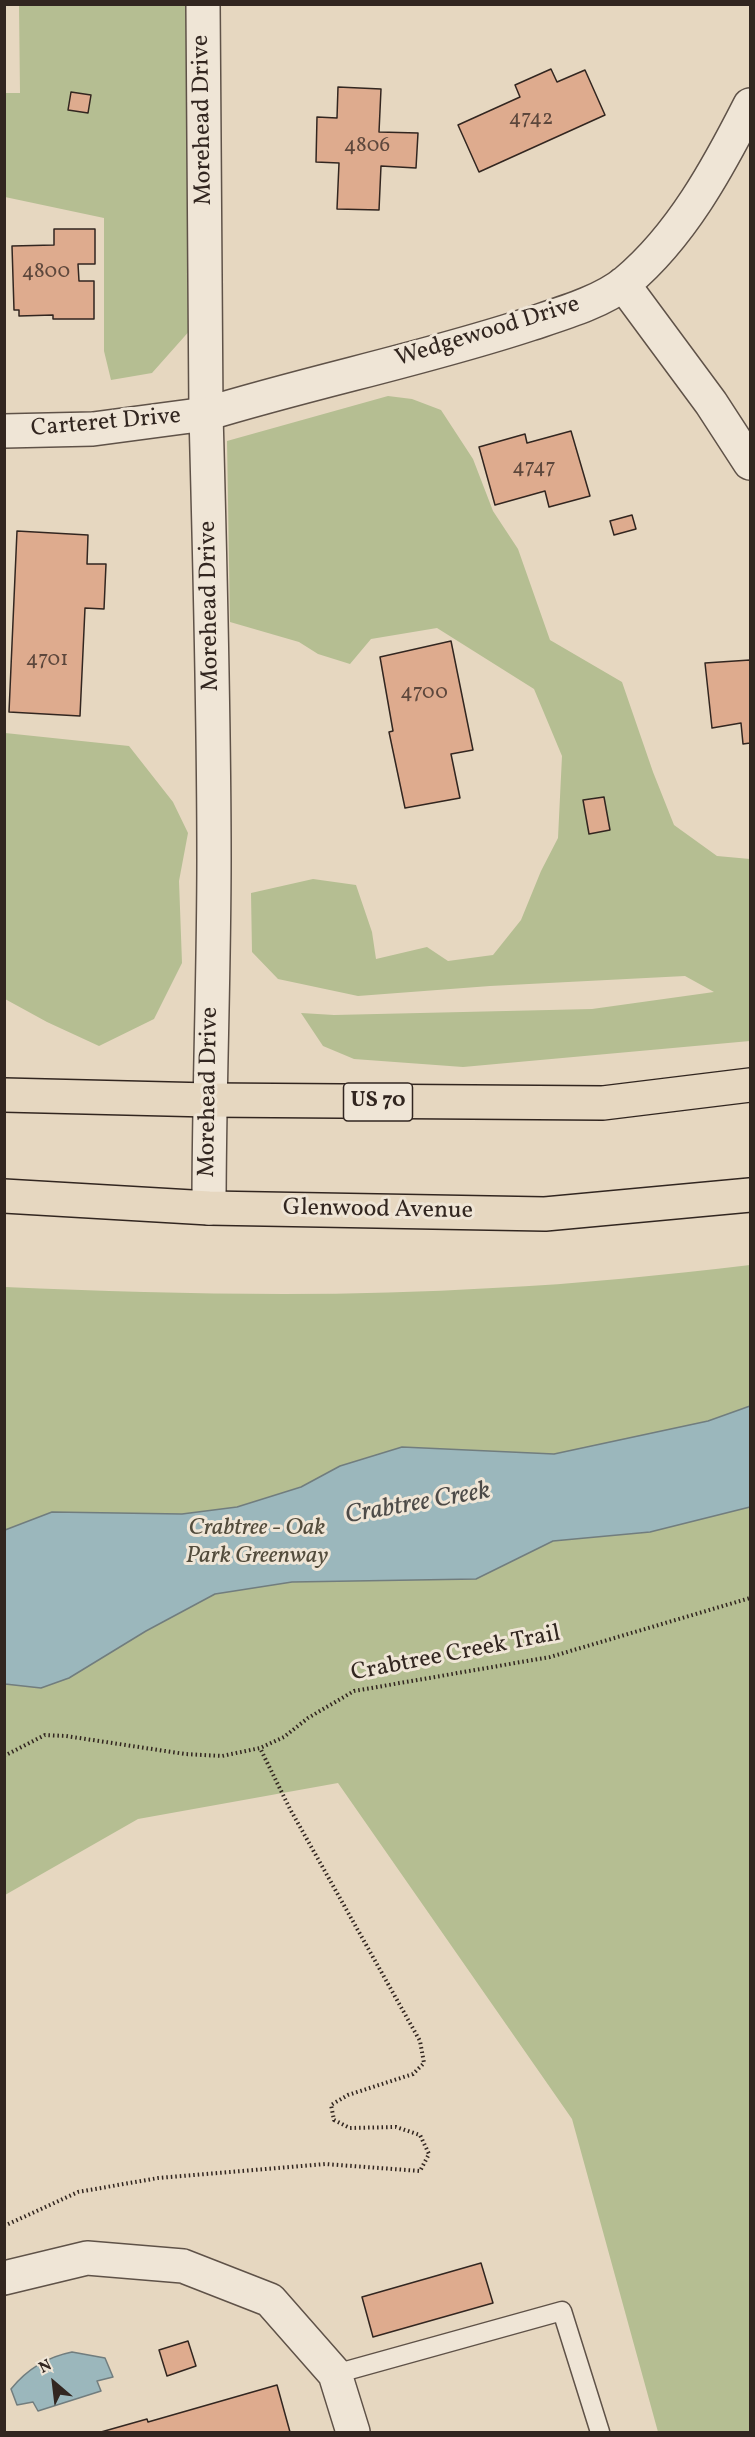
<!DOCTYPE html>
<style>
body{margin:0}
#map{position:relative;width:755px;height:2437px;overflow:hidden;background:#e6d7c0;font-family:Vollkorn,serif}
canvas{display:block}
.frame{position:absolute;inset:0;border:6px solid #322620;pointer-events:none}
.north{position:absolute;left:24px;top:2353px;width:60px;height:60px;-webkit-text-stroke:4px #efe5d6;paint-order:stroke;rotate:332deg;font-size:16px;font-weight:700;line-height:24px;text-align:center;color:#322620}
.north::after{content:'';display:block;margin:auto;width:21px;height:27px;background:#322620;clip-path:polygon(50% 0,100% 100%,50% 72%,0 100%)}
</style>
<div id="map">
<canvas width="755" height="2437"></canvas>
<div class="frame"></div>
<div class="north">N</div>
</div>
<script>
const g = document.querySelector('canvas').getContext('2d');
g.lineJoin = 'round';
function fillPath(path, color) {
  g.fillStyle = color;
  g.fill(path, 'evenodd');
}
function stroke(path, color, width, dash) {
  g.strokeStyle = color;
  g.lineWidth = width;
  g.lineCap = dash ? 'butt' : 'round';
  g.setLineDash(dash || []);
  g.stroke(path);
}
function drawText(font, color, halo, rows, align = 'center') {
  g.font = font + ' Vollkorn,serif';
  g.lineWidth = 6;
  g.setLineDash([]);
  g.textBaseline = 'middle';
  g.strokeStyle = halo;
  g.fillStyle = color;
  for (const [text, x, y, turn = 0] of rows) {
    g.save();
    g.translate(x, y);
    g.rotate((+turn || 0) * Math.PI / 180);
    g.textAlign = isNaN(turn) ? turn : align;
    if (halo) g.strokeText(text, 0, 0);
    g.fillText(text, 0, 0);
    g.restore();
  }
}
const green = new Path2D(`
 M19 5H186L192 328 152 373 111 380 104 351V218L5 197 4 93H20Z
 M388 396 412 399 441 410 473 459 493 511 518 549 550 640 622 682 653 772 674 825 717 856 750 859V1041L463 1067 354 1059 323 1046 301 1013 334 1015 592 1009 714 992 685 976 490 986 358 996 278 979 252 952 251 893 313 879 356 885 372 932 376 959 427 947 448 961 493 955 521 920 541 871 558 838 562 756 534 689 437 628 371 639 350 664 318 654 299 642 230 622 227 441Z
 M5 733 129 746 173 802 188 833 179 881 182 963 154 1019 99 1046 47 1022 5 999Z
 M750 1265V2432H658L572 2119 338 1783 138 1819 5 1895V1287C167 1294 331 1298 493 1288 579 1284 665 1275 750 1265Z`);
const water = new Path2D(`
 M750 1406V1507L650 1532 553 1541 476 1579 292 1582 215 1594 146 1631 69 1678 41 1688 5 1684V1530L52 1512 182 1514 237 1507 301 1487 340 1466 402 1447 554 1454 708 1421Z
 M72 2352 105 2358 113 2377 97 2381 101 2391 38 2411 33 2402 17 2405 11 2389C27 2369 47 2357 72 2352Z`);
const building = new Path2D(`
 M551 69 557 82 585 70 605 115 479 172 458 125 520 97 515 85Z
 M338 87 381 89 379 132 418 133 416 168 381 166 379 210 337 209 339 163 316 162 317 117 337 118Z
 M71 92 91 95 88 113 68 110Z
 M54 229H95V264H78L79 281H94V319H53V315L19 316V310H14L12 246 54 245Z
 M571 431 590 496 549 507 545 491 495 505 479 447 525 434 527 443Z
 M632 515 636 529 614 535 610 521Z
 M17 531 88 535 87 564H106L104 609 85 608 80 716 9 712Z
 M451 641 473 750 451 754 460 798 405 808 389 732 393 731 380 657Z
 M750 660V743L743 744 741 723 712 728 705 663Z
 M604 797 610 830 589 834 583 800Z
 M481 2263 493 2303 373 2337 362 2297Z
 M188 2341 196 2366 167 2376 159 2350Z
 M277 2385 290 2432H101L147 2419 148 2422Z`);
const path = new Path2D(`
 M4 1756 45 1735 66 1736 185 1754 222 1756 260 1748 284 1737 308 1718 354 1691 550 1657 750 1598
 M4 2226 78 2192 158 2178 325 2164 420 2171 429 2154 420 2135 396 2127 350 2128 334 2120 331 2105 348 2095 413 2074 424 2063 420 2041 290 1809 260 1748`);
const service = new Path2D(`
 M335 2374 562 2311 600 2432`);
const minor = new Path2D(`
 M203 4 206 414C314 381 424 359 530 324 560 314 602 302 626 282 681 236 718 168 750 105
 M623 284 711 403 750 463
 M4 2278 87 2258 183 2266 270 2300 335 2374 353 2432`);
const tertiary = new Path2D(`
 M4 431 93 429 206 414C210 562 214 711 214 859 214 975 209 1092 209 1208`);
const trunk = new Path2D(`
 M4 1095 209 1100 603 1103 750 1085
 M4 1196 209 1208 545 1214 750 1195`);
const numberNames = [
 ["4742",531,120],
 ["4806",367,147],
 ["4800",46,273],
 ["4747",534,469],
 ["4701",47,661],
 ["4700",424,694]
];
const shields = [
 [378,1102,69]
];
const shieldNames = [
 ["US 70",378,1102]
];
const streetNames = [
 ["Morehead Drive",204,120,-91],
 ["Wedgewood Drive",488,333,-17],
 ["Carteret Drive",106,424,-5],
 ["Morehead Drive",211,606,-91],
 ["Morehead Drive",210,1092,-89],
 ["Glenwood Avenue",378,1211,1],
 ["Crabtree Creek Trail",456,1655,-11]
];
const parkNames = [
 ["Crabtree - Oak",257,1530],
 ["Park Greenway",257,1558]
];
const waterNames = [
 ["Crabtree Creek",418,1505,-10]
];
fillPath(green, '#b5be92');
fillPath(water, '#9bb7bc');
stroke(water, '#717d7e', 1.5);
fillPath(building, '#deab8e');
stroke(building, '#322620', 1.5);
stroke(service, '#5f5248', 21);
stroke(minor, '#5f5248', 36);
stroke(tertiary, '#5f5248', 36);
stroke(trunk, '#322620', 36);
stroke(path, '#322620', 4, [1.5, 3]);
stroke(service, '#efe5d6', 18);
stroke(minor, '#efe5d6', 33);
stroke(tertiary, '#efe5d6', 33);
stroke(trunk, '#e6d7c0', 33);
drawText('21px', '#5d473c', null, numberNames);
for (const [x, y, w] of shields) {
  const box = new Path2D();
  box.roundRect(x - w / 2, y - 19, w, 38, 4.5);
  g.fillStyle = '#efe5d6';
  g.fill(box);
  stroke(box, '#322620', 1.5);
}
drawText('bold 22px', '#322620', null, shieldNames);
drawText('24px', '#322620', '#efe5d6', streetNames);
drawText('italic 24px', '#534c3c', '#efe5d6', parkNames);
drawText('italic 26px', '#4c4a47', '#efe5d6', waterNames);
</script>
